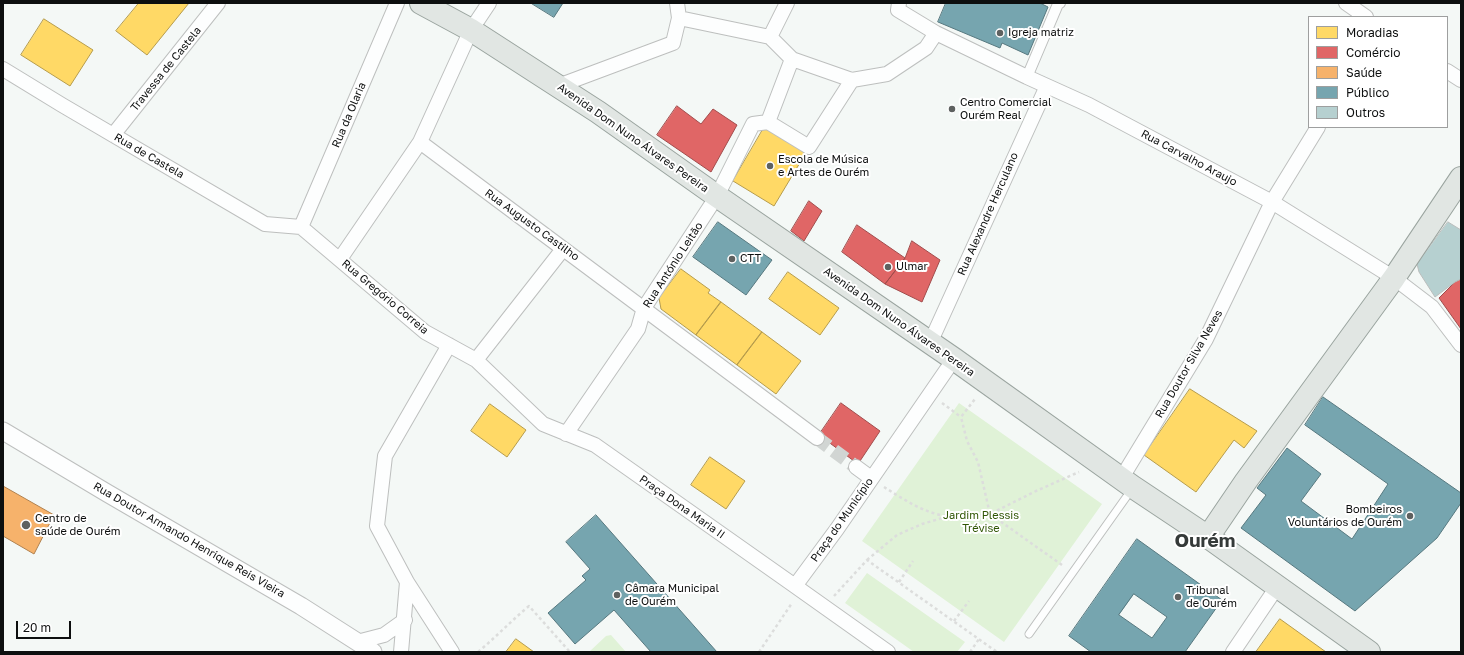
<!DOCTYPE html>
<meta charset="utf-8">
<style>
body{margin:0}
#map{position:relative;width:1464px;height:655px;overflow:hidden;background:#f4f8f6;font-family:"Golos Text",sans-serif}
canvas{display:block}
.frame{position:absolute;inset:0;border:4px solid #0d0f0f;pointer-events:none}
.legend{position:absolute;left:1308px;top:16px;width:140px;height:112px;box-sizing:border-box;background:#fff;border:1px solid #9e9f9f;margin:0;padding:5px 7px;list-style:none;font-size:12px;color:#0d0f0f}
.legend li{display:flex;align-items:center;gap:8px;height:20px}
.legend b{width:20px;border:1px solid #9e9f9f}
.scale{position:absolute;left:16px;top:621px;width:55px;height:18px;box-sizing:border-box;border:2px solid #0d0f0f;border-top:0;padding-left:5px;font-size:12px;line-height:14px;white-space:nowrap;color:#0d0f0f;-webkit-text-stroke:3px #fff;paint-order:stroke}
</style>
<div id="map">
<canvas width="1464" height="655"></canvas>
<div class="frame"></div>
<ul class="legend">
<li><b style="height:11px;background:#ffd966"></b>Moradias</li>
<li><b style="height:11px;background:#e06666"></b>Comércio</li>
<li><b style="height:11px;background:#f6b26b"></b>Saúde</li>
<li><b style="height:11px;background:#76a5af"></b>Público</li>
<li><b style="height:11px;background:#b6d0d0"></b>Outros</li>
</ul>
<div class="scale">20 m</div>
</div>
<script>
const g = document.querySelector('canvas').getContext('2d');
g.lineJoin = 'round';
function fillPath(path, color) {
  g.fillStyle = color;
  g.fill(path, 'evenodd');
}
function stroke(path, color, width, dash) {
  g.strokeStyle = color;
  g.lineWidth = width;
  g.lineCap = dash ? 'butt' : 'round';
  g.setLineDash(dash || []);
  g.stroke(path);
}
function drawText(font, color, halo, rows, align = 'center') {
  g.font = font + ' "Golos Text",sans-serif';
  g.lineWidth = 4;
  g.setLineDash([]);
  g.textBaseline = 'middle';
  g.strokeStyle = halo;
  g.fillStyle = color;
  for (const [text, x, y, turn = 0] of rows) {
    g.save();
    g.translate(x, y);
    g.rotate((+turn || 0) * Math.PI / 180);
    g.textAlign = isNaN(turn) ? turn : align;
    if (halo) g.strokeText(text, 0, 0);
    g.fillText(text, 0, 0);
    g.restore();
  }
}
const green = new Path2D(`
 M959 403 1102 504 1004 642 862 541Z
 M867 573 965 642 957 652H914L845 603Z
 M611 635 626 652H589L606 636Z`);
const homes = new Path2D(`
 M139 3H189L147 55 116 31Z
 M44 19 93 50 70 86 21 55Z
 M765 126 807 151 774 206 733 181Z
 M681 269 710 290 708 293 721 302 696 335 661 309 659 298Z
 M788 272 839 308 820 335 769 299Z
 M721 302 762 332 737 365 696 335Z
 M762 332 801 361 776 394 737 365Z
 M1190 389 1257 431 1244 448 1234 440 1196 492 1144 455Z
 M490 404 526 430 507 457 471 431Z
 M710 457 745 481 726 509 691 485Z
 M1280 619 1326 652H1256Z
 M516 639 534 652H506Z`);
const shops = new Path2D(`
 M677 106 701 124 713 109 737 125 711 172 657 135Z
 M809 201 822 211 804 241 791 231Z
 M857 225 905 258 885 284 842 252Z
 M912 241 940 260 922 302 885 284 905 258Z
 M1461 279V329L1439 298 1455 282Z
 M841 403 880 431 858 464 819 435Z`);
const health = new Path2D(`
 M3 486 54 515 34 554 3 536Z`);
const public = new Path2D(`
 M531 3H563L554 17Z
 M946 3H1040L1048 7 1028 55 1002 43 1000 48 938 22Z
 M718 222 772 260 746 295 693 257Z
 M1323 397 1461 493V503L1437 538 1355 611 1241 528 1266 495 1257 488 1287 448 1321 474 1301 501 1352 539 1388 484 1305 425Z
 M596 515 717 652H651L614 610 575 644 548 613 586 580 582 576 590 569 566 542Z
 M1137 539 1222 600 1185 652H1091L1069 636ZM1134 594 1167 617 1152 638 1119 615Z`);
const building = new Path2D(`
 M1448 222 1461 230V279L1455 282 1435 297 1419 272 1417 264Z`);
const minorTunnel = new Path2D(`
 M817 438 856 467`);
const path = new Path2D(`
 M942 403 961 417
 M884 487C903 499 924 513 946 516 958 519 977 515 990 514L978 462 967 441 961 417 975 399
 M867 560 897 535 922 524 946 517
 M1062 565 990 514 1036 491 1079 472
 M899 582 913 561
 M834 596 867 560 997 652
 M954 621 969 601
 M478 652C496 637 511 621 529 606L570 652
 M759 652 792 603
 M970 652 979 639`);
const service = new Path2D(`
 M1029 634 1132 489`);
const pedestrian = new Path2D(`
 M1027 77 1058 4 1060 3`);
const minor = new Path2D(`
 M677 3 679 18 770 37 787 3
 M899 3 898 10 936 33 1027 77 1089 105 1272 202 1394 278 1432 307 1461 345
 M1346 3 1366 17
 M770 37 792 59
 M3 69 62 105 265 224 301 227
 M1447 71 1461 80
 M558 86 673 43 679 18
 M768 122 792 59 852 80 887 74 926 48 936 33
 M768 122 809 147 852 80
 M113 135 218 3
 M420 142 817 438
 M301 227 425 332 476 360 543 424 595 445 795 586
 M301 227 397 3
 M340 259 420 142 471 30 489 3
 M930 343 1047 86
 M449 345 385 456 377 526 407 582 452 652
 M476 360 563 249
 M566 434 638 329 644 308 717 196 753 124 768 122
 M856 467 871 478
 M1121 479 1206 339 1272 202 1318 127
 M357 642 384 635 405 620
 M401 652 407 582
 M888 652 795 586 837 529 954 359
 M1233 652 1277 587`);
const tertiary = new Path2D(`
 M3 431 107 493 301 606 373 652`);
const primary = new Path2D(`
 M421 3 471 30 598 112 711 192 954 359 1133 487 1208 537 1369 652
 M1208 537 1246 481 1394 278 1461 178`);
const markers = [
 [1000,33,4,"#5e6160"],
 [952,109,4,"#5e6160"],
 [770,166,4,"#5e6160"],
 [732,259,4,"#5e6160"],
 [888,267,4,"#5e6160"],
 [1410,516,4,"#5e6160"],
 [26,525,5,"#5e6160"],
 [617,595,4,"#5e6160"],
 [1178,597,4,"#5e6160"]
];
const poiNames = [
 ["Igreja matriz",1008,33],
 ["Centro Comercial",960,103],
 ["Ourém Real",960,116],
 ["Escola de Música",778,160],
 ["e Artes de Ourém",778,173],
 ["CTT",740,259],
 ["Ulmar",896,267],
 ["Bombeiros",1402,510,"right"],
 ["Voluntários de Ourém",1402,523,"right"],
 ["Centro de",35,519],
 ["saúde de Ourém",35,532],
 ["Câmara Municipal",625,589],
 ["de Ourém",625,602],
 ["Tribunal",1186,591],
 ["de Ourém",1186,604]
];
const streetNames = [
 ["Travessa de Castela",166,69,-51],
 ["Rua da Olaria",349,115,-67],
 ["Avenida Dom Nuno Álvares Pereira",633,138,35],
 ["Rua de Castela",149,156,30],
 ["Rua Carvalho Araujo",1189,158,28],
 ["Rua Alexandre Herculano",988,214,-66],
 ["Rua Augusto Castilho",532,225,36],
 ["Rua António Leitão",673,265,-57],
 ["Rua Gregório Correia",385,297,40],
 ["Avenida Dom Nuno Álvares Pereira",899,322,35],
 ["Rua Doutor Silva Neves",1189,364,-60],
 ["Praça Dona Maria II",682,507,35],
 ["Praça do Município",842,520,-55],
 ["Rua Doutor Armando Henrique Reis Vieira",189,540,30]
];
const parkNames = [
 ["Jardim Plessis",981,516],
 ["Trévise",981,529]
];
const townNames = [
 ["Ourém",1205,541]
];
fillPath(green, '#e0f2d7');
fillPath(homes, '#ffd966');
stroke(homes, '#b69c4c', 1);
fillPath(shops, '#e06666');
stroke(shops, '#a14c4c', 1);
fillPath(health, '#f6b26b');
stroke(health, '#b0814f', 1);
fillPath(public, '#76a5af');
stroke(public, '#56787f', 1);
fillPath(building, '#b6d0d0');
stroke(building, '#babdbc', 1);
stroke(minorTunnel, '#d1d5d3', 14, [14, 7]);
stroke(service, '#bdbfbe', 9);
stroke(pedestrian, '#bdbfbe', 12);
stroke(minor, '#bdbfbe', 16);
stroke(tertiary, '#bdbfbe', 19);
stroke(primary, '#9aa49f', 24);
stroke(path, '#dcdddc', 2.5, [3, 3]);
stroke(service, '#fdfefe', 7);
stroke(pedestrian, '#fdfefe', 10);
stroke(minor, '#fdfefe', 14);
stroke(tertiary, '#fdfefe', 17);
stroke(primary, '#e1e6e3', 22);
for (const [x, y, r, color] of markers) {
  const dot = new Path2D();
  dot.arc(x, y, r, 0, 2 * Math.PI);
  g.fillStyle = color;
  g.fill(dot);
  stroke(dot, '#fff', 1.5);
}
drawText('11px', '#0d0f0f', '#fff', poiNames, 'left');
drawText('11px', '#0d0f0f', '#fff', streetNames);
drawText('11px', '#315706', '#fff', parkNames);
drawText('bold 19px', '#353a39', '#fff', townNames);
</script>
